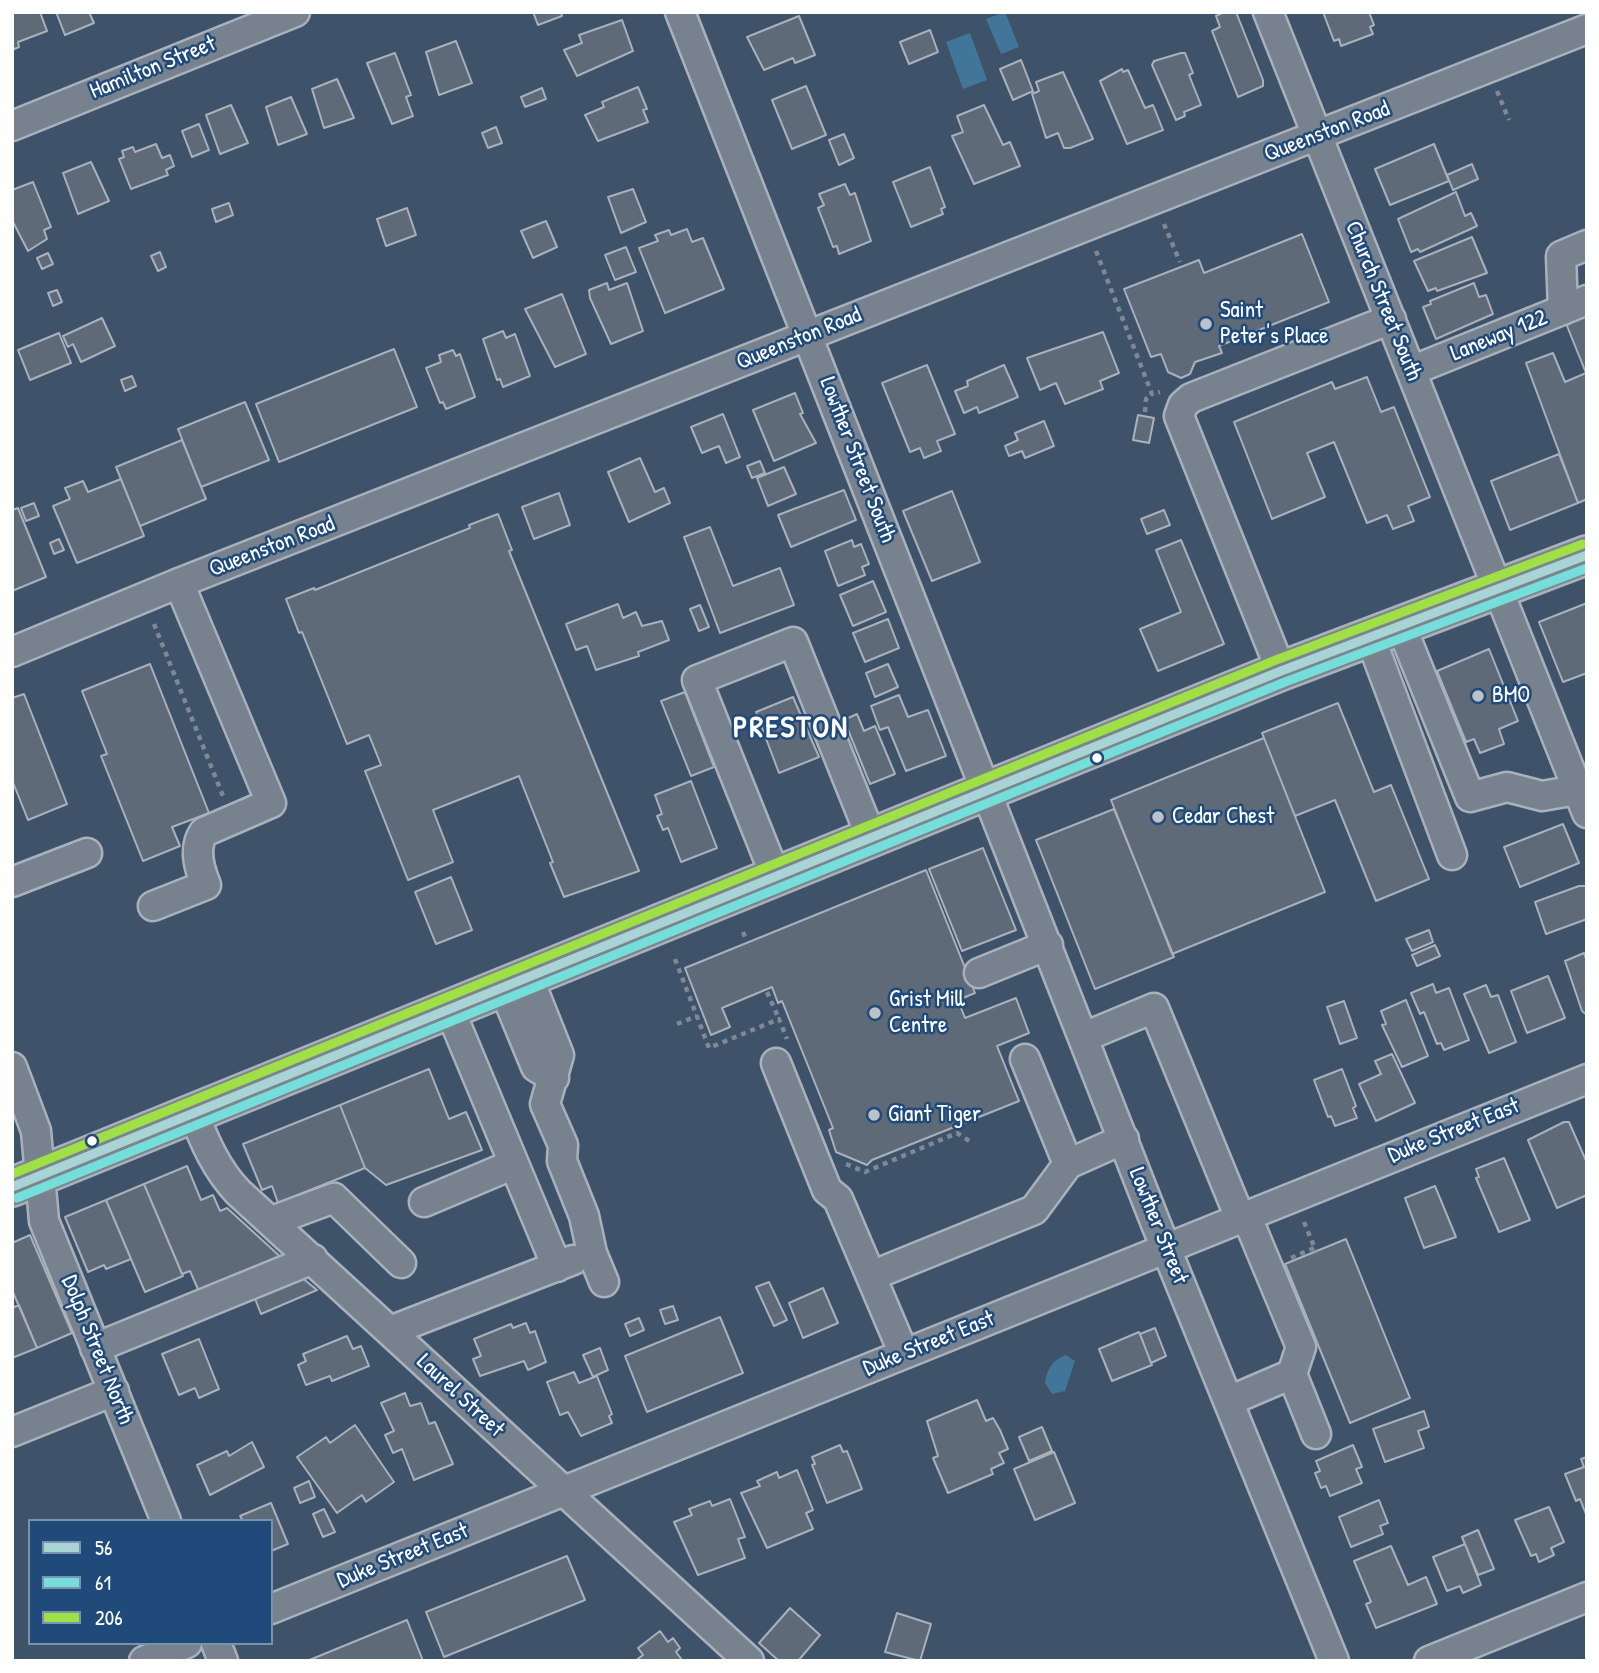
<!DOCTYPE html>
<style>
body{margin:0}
#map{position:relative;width:1599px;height:1673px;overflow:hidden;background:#3e5269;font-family:"Patrick Hand",sans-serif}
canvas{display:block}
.frame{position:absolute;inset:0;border:14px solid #fff;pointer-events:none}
.legend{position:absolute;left:28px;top:1519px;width:245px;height:126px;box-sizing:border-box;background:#1f4a7a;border:2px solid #7992af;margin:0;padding:9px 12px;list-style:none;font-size:21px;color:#fff}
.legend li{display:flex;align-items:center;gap:14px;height:35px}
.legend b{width:35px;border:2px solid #7992af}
</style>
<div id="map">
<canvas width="1599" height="1673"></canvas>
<div class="frame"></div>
<ul class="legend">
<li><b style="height:9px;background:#a9d4d5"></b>56</li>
<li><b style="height:9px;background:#75ddda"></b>61</li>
<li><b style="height:9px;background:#9ee045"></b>206</li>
</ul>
</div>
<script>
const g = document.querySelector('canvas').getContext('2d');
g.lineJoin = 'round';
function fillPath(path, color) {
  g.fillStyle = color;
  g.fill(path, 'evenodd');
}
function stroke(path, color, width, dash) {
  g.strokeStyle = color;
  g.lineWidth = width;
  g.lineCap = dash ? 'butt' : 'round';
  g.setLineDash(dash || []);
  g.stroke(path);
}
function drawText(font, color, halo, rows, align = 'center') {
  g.font = font + ' "Patrick Hand",sans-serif';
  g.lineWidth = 5;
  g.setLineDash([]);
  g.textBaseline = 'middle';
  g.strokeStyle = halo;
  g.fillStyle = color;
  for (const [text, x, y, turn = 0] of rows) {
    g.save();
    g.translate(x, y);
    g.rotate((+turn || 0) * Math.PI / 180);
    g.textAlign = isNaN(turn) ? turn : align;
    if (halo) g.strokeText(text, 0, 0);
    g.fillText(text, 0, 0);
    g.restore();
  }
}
const water = new Path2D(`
 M1005 12 1019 47 1001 54 986 19Z
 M970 33 987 80 963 89 946 42Z
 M1066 1355 1075 1361 1065 1391 1052 1394 1045 1383C1047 1369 1052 1360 1066 1355Z`);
const building = new Path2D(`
 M40 12 47 31 18 42 19 47 12 50V13Z
 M56 12H89L94 23 65 35Z
 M533 12H561L562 16 538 25Z
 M1224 12H1236L1263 80V86L1238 97 1212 31 1220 27 1216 16Z
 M1323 12H1369L1374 25 1370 27 1373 34 1341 46 1339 39 1334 41Z
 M799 16 815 55 795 63 793 58 764 70 747 37Z
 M622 20 633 51 577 76 564 50 582 43 579 35Z
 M930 30 938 52 909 64 900 42Z
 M456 41 472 83 439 95 426 52Z
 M395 53 411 95 406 97 413 116 392 124 367 63Z
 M1181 53H1185L1193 73 1189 75 1201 105 1184 112 1185 116 1176 120 1152 65 1154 61Z
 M1021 60 1033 91 1013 100 1000 69Z
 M1122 69 1123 72 1128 70 1145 108 1153 105 1163 130 1127 144 1100 81Z
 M1063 72 1093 139 1070 148H1064L1058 133 1046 138 1032 94 1039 91 1036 82Z
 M337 79 354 118 324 128 312 89Z
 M806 86 826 135 792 149 772 100Z
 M638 87 647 109 643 110 648 122 598 141 585 115 604 107 602 102Z
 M542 88 546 99 525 107 521 97Z
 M291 97 307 134 278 145 266 107Z
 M231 105 248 143 220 154 206 115Z
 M984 105 1003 145 1010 142 1020 166 974 184 952 136 963 132 957 116Z
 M199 124 209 150 192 157 182 131Z
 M496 127 502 143 488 148 482 133Z
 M844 134 854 158 839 165 829 140Z
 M156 144 162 158 170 155 174 166 166 170 168 175 131 189 119 159 124 157 122 151 133 147 135 152Z
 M1434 144 1449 181 1390 205 1375 169Z
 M91 162 109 201 78 214 63 173Z
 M1472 164 1478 179 1453 190 1447 175Z
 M930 167 945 207 941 209 943 214 911 227 893 182Z
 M33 182 51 227 44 230 47 239 28 251 12 220V190Z
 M845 184 850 195 855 193 871 241 839 254 837 246 833 247 818 208 824 205 819 194Z
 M633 189 646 222 621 233 608 197Z
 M1456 192 1465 216 1471 213 1477 226 1420 252 1418 249 1411 252 1398 219Z
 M229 203 233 215 216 222 212 209Z
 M407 208 416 235 386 246 377 219Z
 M546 221 557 247 533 258 521 231Z
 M687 229 692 242 703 238 724 289 665 313 639 248 658 241 655 235 669 230 671 235Z
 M1302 234 1329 302 1219 346 1222 353 1195 362 1190 374 1181 378 1168 372 1161 354 1151 357 1124 289 1199 260 1204 273Z
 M1472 237 1487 273 1437 291 1436 288 1428 291 1414 261Z
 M626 247 636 272 615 280 605 255Z
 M160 252 166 267 158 271 151 256Z
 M48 253 53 264 42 269 37 258Z
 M607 283 609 290 627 283 643 331 611 344 590 298 589 290Z
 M1474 283 1479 297 1486 295 1493 314 1436 339 1423 307 1431 304 1430 301Z
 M57 290 62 302 53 306 48 293Z
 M562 294 586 354 555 367 525 309Z
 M1587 307V499L1578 503 1526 363 1553 353 1565 382 1586 373 1563 316Z
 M102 318 115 346 81 362 73 344 68 347 63 336Z
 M503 331 506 338 515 334 530 376 503 387 500 379 497 380 483 339Z
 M1103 332 1119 373 1100 381 1103 389 1065 404 1056 383 1040 390 1027 358Z
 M59 333 71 363 30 380 18 350Z
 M394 349 417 407 279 462 256 404Z
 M453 350 456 356 460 354 475 397 446 409 443 402 440 403 426 368 441 362 439 355Z
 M927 365 955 434 937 441 941 451 924 458 920 448 910 452 882 383Z
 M1004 365 1018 397 979 413 977 407 964 413 955 391 968 386 967 381Z
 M132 376 136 386 125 391 121 380Z
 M1367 377 1381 412 1394 407 1430 497 1408 506 1414 521 1393 529 1387 515 1367 523 1334 442 1307 453 1325 497 1272 519 1234 422 1332 382 1335 389Z
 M795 393 803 413 800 414 816 443 774 461 753 410Z
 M245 402 269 460 201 487 178 429Z
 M723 414 740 457 726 463 719 446 702 453 691 427Z
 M1138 415 1154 418 1149 443 1133 440Z
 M1044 421 1054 446 1025 458 1022 451 1009 456 1005 446 1018 440 1015 433Z
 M182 440 206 499 140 526 116 467Z
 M1559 454 1578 503 1510 530 1491 481Z
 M640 458 655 492 664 488 670 503 629 522 608 472Z
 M760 461 765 473 752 478 747 466Z
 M784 467 796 494 768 506 757 478Z
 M121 479 144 536 77 563 53 506 70 499 65 488 83 481 88 492Z
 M844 490 856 520 791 547 778 515Z
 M952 491 980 562 932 581 903 511Z
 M559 493 570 525 534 539 522 507Z
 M34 503 39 516 26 521 21 508Z
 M18 508 46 577 12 591V510Z
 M1164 510 1170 525 1147 534 1141 519Z
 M498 514 512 550 509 551 639 871 564 897 550 863 553 862 519 776 433 810 453 862 408 880 365 771 381 765 369 735 347 744 302 632 299 633 286 599 314 588 315 590 470 528 469 525Z
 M710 527 733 586 780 568 794 605 720 633 684 537Z
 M59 539 64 550 54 554 50 543Z
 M852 540 854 547 861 544 869 564 862 567 865 575 838 586 825 551Z
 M1181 540 1224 644 1158 671 1140 629 1181 612 1156 550Z
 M873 581 886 612 853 626 840 595Z
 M1587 603V673L1563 682 1539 622Z
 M618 604 623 618 636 612 642 626 662 621 669 640 638 652 639 656 596 670 587 646 576 650 566 624Z
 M700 605 709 627 699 631 690 609Z
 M888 619 899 648 865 662 853 633Z
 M1489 649 1518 721 1499 729 1504 744 1480 753 1474 739 1466 742 1437 671Z
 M150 664 209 813 172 827 180 846 143 861 101 756 107 754 82 691Z
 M888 664 898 687 875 697 866 673Z
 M685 692 714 767 691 776 661 701Z
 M24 694 67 804 28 820 12 780V698Z
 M899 695 908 717 928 710 946 756 906 771 888 727 880 730 871 706Z
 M793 697 819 757 779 773 756 712Z
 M1338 703 1374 792 1391 785 1429 879 1376 901 1335 800 1295 816 1262 733Z
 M857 714 864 731 875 726 895 774 870 784 844 720Z
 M1264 738 1325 892 1172 954 1111 800Z
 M691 781 717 848 681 862 668 828 663 830 657 816 662 814 655 795Z
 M1114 809 1174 957 1095 989 1036 840Z
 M1563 824 1579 863 1520 887 1504 847Z
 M983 848 1016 930 962 951 929 869Z
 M926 870 975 993 958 1000 965 1018 1016 998 1029 1033 997 1046 1019 1101 872 1160 867 1165 836 1152 829 1130 833 1128 782 1001 778 1003 772 987 722 1008 730 1027 711 1035 685 968Z
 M451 877 472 930 436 944 415 892Z
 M1579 886H1587V919L1546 934 1535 902Z
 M1429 930 1433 942 1412 951 1406 939Z
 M1435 945 1440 956 1417 966 1412 955Z
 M1584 953 1587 961V1015L1582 1011 1565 961Z
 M1548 976 1565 1018 1527 1033 1511 991Z
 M1433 984 1436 993 1449 988 1469 1040 1444 1050 1441 1043 1437 1044 1424 1012 1420 1014 1411 993Z
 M1486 985 1491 997 1498 995 1516 1042 1489 1053 1464 994Z
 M1406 1000 1428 1056 1402 1067 1382 1025 1386 1024 1381 1011Z
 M1344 1001 1357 1038 1340 1044 1327 1007Z
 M1392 1054 1415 1103 1376 1121 1359 1084 1381 1074 1375 1061Z
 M429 1069 449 1119 466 1112 482 1150 386 1185 365 1168 340 1105Z
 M1342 1069 1356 1106 1353 1108 1357 1118 1335 1126 1331 1116 1328 1117 1314 1080Z
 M340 1105 365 1168 278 1203 272 1186 262 1190 243 1144Z
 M1564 1122H1569L1587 1163V1195L1557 1208 1528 1140Z
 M1504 1158 1530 1220 1499 1232 1476 1178 1479 1177 1476 1169Z
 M187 1166 201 1200 213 1195 220 1211 227 1208 285 1261 201 1296 190 1271 182 1274 144 1184Z
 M144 1184 183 1276 145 1292 106 1200Z
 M1435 1186 1456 1237 1424 1248 1405 1198Z
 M106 1200 131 1259 106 1269 104 1265 88 1272 65 1217Z
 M30 1235 72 1333 37 1348 12 1290V1243Z
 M1346 1239 1410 1398 1350 1423 1285 1264Z
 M296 1273 317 1290 261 1314 252 1291Z
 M769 1282 787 1320 774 1326 756 1287Z
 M823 1288 838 1323 803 1338 789 1303Z
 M19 1305 37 1348 12 1358V1308Z
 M673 1306 678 1320 665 1324 660 1310Z
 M720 1317 743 1373 647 1412 625 1356Z
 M639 1318 644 1330 630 1336 625 1324Z
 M526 1323 530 1333 535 1331 546 1362 528 1370 524 1361 480 1376 473 1359 481 1356 474 1339 511 1324 513 1328Z
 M1155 1328 1166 1356 1151 1363 1140 1334Z
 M1139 1332 1152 1365 1112 1381 1099 1349Z
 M347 1336 353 1349 361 1346 369 1366 332 1381 330 1376 306 1385 298 1365 306 1361 303 1354Z
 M199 1339 219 1389 199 1398 195 1388 179 1395 162 1354Z
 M600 1348 608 1370 593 1377 583 1355Z
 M574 1372 579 1383 597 1376 612 1414 609 1416 612 1423 581 1436 568 1412 560 1415 547 1382Z
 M405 1393 410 1406 421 1403 429 1424 435 1422 453 1464 414 1480 402 1449 393 1453 385 1435 394 1431 381 1403Z
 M977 1400 986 1421 993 1418 1000 1430 1008 1449 999 1453 1004 1463 991 1469 993 1474 948 1493 933 1458 938 1456 927 1421Z
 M1424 1411 1429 1427 1418 1431 1424 1448 1385 1462 1373 1429Z
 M355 1425 394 1482 366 1502 362 1495 337 1513 297 1457 326 1437 330 1443Z
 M1042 1427 1052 1451 1029 1461 1019 1437Z
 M252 1442 264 1467 210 1495 197 1465 227 1451 229 1456Z
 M840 1445 843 1452 847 1451 862 1489 827 1503 812 1465 815 1464 812 1457Z
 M1353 1445 1362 1467 1356 1469 1362 1483 1330 1496 1326 1486 1321 1488 1315 1473 1320 1471 1316 1461Z
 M1054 1452 1075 1503 1035 1520 1014 1469Z
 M1587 1457V1517L1580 1499 1576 1501 1565 1474 1584 1467 1581 1459Z
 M797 1470 813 1510 806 1513 813 1529 767 1548 741 1493 760 1486 757 1481 777 1472 779 1478Z
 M309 1481 315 1497 300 1503 294 1488Z
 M730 1499 745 1537 738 1539 745 1558 698 1575 674 1522 692 1515 689 1509 710 1501 712 1506Z
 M1379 1500 1388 1523 1380 1526 1383 1534 1351 1547 1339 1517Z
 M271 1503 288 1544 271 1551V1521H243L240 1516Z
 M1549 1507 1564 1542 1551 1548 1554 1555 1539 1562 1536 1554 1531 1556 1515 1520Z
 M324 1509 335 1532 323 1537 313 1514Z
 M1478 1530 1494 1569 1478 1575 1462 1537Z
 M1465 1544 1481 1585 1463 1593 1460 1586 1447 1591 1433 1557Z
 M1391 1546 1408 1585 1426 1577 1437 1604 1376 1628 1366 1604 1371 1602 1354 1561Z
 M567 1556 585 1600 444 1657 426 1612Z
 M790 1608 820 1635 798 1661H779L759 1643Z
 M897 1613 931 1624 920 1661 885 1652Z
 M407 1620 423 1661H307Z
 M660 1631 668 1642 673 1638 680 1648 676 1652 682 1660 635 1661 643 1655 638 1648Z`);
const path = new Path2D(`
 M1497 91 1509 120
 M1164 224 1180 262
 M1096 251 1152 394 1160 392
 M1145 412 1146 399 1152 394
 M154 624 223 796
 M743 932 745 937
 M675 959 709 1048 779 1019 787 1039
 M767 992 779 1019
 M677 1024 697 1016
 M846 1164 865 1172 957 1133 971 1142
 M1304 1222 1316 1251
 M1291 1258 1314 1248`);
const minor = new Path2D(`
 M680 12 1156 1224 1334 1661
 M1268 12 1587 813
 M12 126 295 12
 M1563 310 1561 256 1587 245
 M1411 371 1587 300
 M1401 626 1470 797 1507 787 1542 796 1577 790
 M1370 637 1452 855
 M12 652 179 583 1587 29
 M1281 671 1179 416 1183 405 1191 398 1391 319
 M775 875 697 680 793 642 871 837
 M12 882 87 853
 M153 906 206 885C199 868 193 848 204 832L271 803 179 583
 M979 973 1048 945
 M528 977 559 1055 545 1104 563 1145 562 1161 584 1216 592 1253 604 1282
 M503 987 536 1067 554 1078
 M449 1008 557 1267
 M1084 1037 1154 1008 1240 1218
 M1025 1059 1068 1164
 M776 1063 827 1190 838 1199 904 1354
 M12 1067 36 1131 44 1221 166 1521
 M193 1113C205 1142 216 1169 238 1192L749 1661
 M424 1202 514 1164
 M1246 1215 1301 1347 1292 1374 1316 1434
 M272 1221 334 1198 401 1263
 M871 1276 1034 1210 1068 1164 1124 1139
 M390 1331 573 1260
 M95 1348 313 1259
 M1229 1401 1292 1374
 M12 1432 114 1391
 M271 1609 1587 1079
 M216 1643 223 1661
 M144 1661 187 1643
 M1429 1661 1587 1597`);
const major = new Path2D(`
 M12 1187 1281 671 1587 555`);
const bus1 = new Path2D(`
 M12 1187 1281 671 1587 555`);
const bus2 = new Path2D(`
 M17 1198 1285 682 1587 568`);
const bus3 = new Path2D(`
 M12 1174 1276 660 1583 544`);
const markers = [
 [1206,324,7,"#bbc2ca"],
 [1478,696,7,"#bbc2ca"],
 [1097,758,6,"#fff"],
 [1158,817,7,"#bbc2ca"],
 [875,1013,7,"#bbc2ca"],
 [874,1115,7,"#bbc2ca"],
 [92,1141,6,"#fff"]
];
const streetNames = [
 ["Hamilton Street",153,68,-22],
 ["Queenston Road",1327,132,-21],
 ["Church Street South",1383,301,68],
 ["Laneway 122",1499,336,-22],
 ["Queenston Road",799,339,-22],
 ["Lowther Street South",857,460,69],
 ["Queenston Road",272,547,-21],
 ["Duke Street East",1454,1131,-22],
 ["Lowther Street",1158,1226,68],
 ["Duke Street East",929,1344,-22],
 ["Dolph Street North",97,1350,68],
 ["Laurel Street",460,1396,43],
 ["Duke Street East",403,1556,-22]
];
const poiNames = [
 ["Saint",1220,311],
 ["Peter's Place",1220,337],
 ["BMO",1492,696],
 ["Cedar Chest",1172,817],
 ["Grist Mill",889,1000],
 ["Centre",889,1026],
 ["Giant Tiger",888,1115]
];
const districtNames = [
 ["PRESTON",791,729]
];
fillPath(water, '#42759a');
fillPath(building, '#5e6a77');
stroke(building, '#a8b1bc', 2);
stroke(minor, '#a8b1bc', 33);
stroke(major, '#a8b1bc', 42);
stroke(path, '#7f8995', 4.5, [5, 5]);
stroke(minor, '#77828e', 28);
stroke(major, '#7c858e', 37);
stroke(bus1, '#a9d4d5', 9);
stroke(bus2, '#75ddda', 9);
stroke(bus3, '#9ee045', 9);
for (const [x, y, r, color] of markers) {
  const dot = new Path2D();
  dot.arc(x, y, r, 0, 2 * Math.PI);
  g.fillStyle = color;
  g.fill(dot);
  stroke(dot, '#1f4a7a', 2.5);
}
drawText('23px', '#fff', '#1f4a7a', streetNames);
drawText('23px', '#fff', '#1f4a7a', poiNames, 'left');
g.letterSpacing = '2px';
drawText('bold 30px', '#fff', '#1f4a7a', districtNames);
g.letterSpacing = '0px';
</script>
